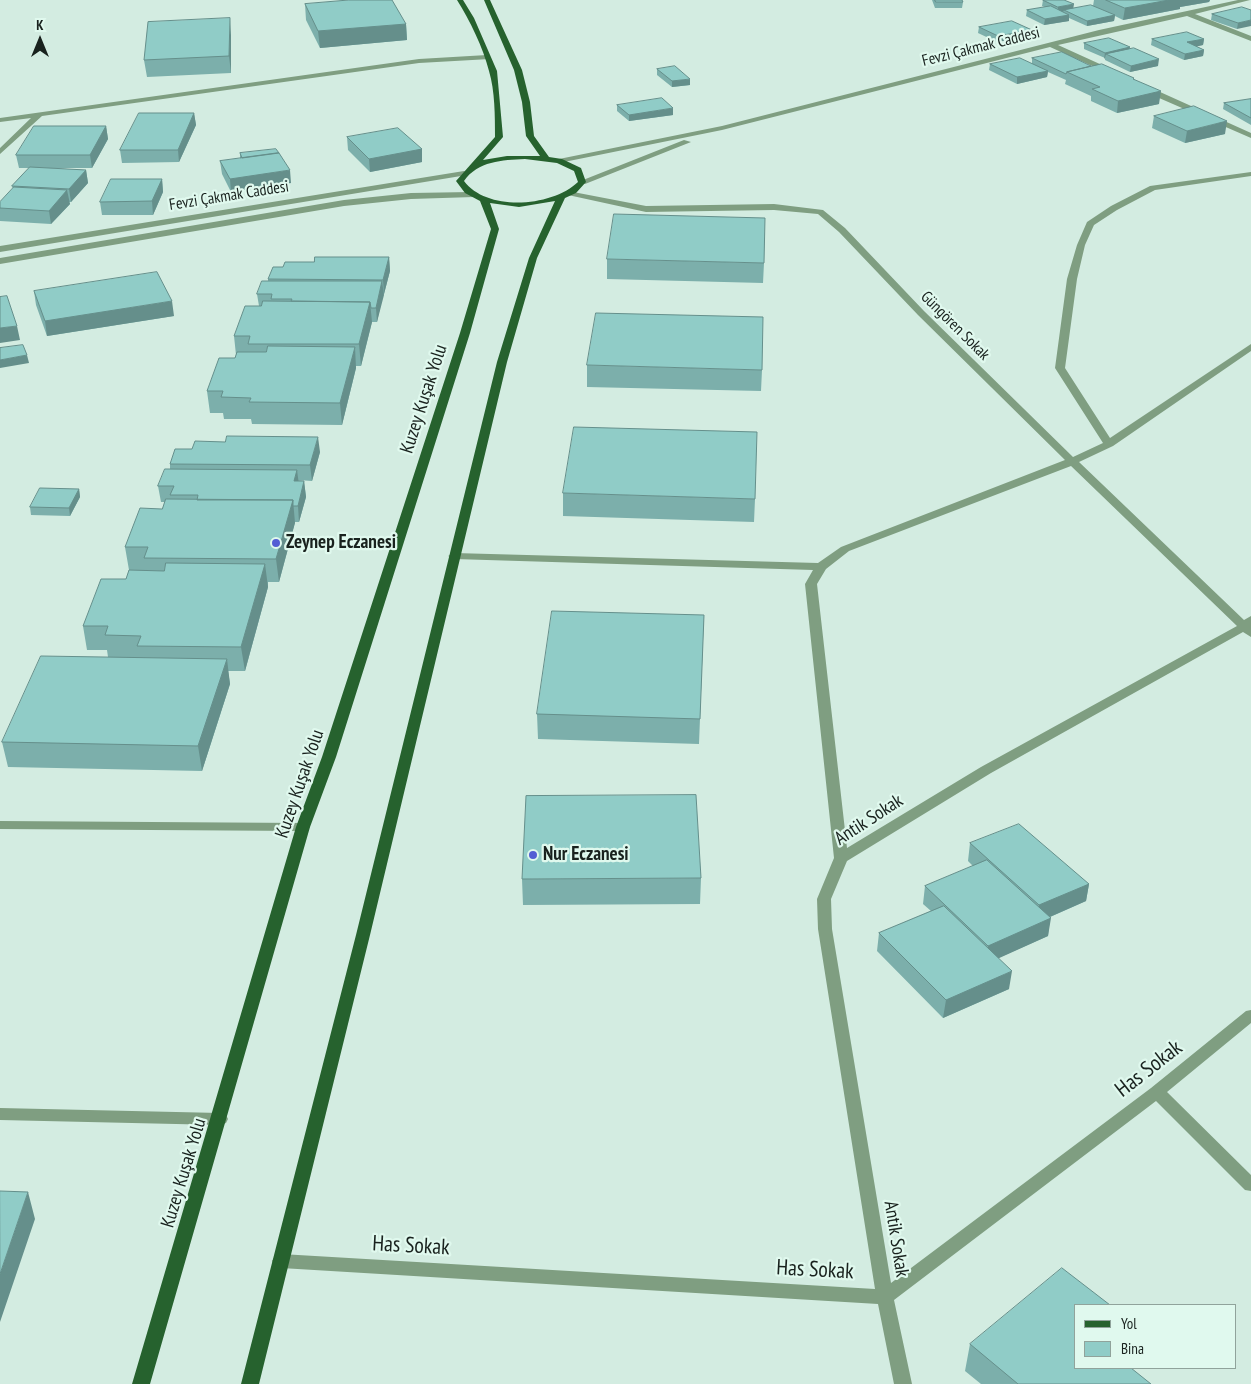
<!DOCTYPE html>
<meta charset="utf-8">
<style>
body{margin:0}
#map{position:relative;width:1251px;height:1384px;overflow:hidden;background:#d3ece1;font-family:"PT Sans Narrow",sans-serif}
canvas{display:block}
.legend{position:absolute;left:1074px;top:1304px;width:162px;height:65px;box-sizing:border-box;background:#e0f9ee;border:1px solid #90a39b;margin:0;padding:6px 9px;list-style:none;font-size:15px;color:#19221e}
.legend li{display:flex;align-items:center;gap:10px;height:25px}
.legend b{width:25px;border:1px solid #90a39b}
.north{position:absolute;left:15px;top:15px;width:50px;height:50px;-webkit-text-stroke:4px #e0f9ee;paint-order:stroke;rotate:0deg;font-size:14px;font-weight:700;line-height:20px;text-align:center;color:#19221e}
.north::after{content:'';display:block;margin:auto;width:18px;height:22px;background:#19221e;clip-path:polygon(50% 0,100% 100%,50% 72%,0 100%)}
</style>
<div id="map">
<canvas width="1251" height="1384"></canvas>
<ul class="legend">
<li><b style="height:6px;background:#26622e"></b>Yol</li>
<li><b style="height:14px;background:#90ccc7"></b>Bina</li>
</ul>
<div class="north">K</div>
</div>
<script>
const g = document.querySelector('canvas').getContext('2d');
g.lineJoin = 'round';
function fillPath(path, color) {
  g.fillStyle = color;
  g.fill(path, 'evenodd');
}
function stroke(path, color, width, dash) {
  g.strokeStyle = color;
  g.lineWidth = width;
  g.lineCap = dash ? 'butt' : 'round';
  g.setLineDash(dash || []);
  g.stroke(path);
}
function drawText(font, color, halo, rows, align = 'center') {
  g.font = font + ' "PT Sans Narrow",sans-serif';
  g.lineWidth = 4.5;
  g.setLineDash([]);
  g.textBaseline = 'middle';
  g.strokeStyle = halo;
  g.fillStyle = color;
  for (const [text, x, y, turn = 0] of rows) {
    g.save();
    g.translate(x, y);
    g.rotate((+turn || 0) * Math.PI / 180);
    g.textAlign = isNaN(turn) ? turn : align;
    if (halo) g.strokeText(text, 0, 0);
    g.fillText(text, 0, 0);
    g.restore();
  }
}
const minor = new Path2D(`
 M1238 0H1250L1195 14 1251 36V41L1187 16 1058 45 1113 70 1114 72 1110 74 1050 47 722 130 559 163 555 161 559 159 722 126 1099 30Z
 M487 55H490V59L419 63 42 116 0 154V148L31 118 0 122V118L419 59Z
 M1143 87H1149L1251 133V138L1143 91Z
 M684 140 691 142 585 184 578 182Z
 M464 171 468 173 467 175 0 252V246Z
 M1251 172V176L1155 190 1117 210 1094 225 1085 245 1077 279 1065 368 1110 438 1251 344V351L1113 446 1079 462 1244 620 1251 616V637L1243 632 991 773 847 861 831 899 832 929 891 1283 1151 1088 1246 1011 1251 1010V1023L1167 1092 1251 1175V1191L1245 1190 1156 1101 894 1300 912 1384H894L878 1304 281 1268 275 1266 272 1261 275 1256 281 1254 875 1289 818 929 817 899 834 858 805 584 813 570 454 559 448 556 454 553 818 563 841 547 1065 460 918 315 839 232 818 214 774 210 646 212 568 195V191L646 206 774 204 823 210 845 228 924 311 1073 457 1103 443 1055 368 1067 279 1077 245 1087 222 1111 206 1150 186ZM1071 466 1237 626 981 767 847 848 817 584 826 569 849 551Z
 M471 192 475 195 474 197 411 199 344 206 0 264V258L344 200 411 193Z
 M0 821 303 823 308 824 310 827 308 830 303 831 0 829Z
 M0 1108 220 1113 226 1115 228 1119 226 1123 220 1125 0 1120Z`);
const major = new Path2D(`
 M457 0H463L474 18 497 71 503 137 483 160 507 156H540L526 136 522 102 514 70 484 0H490L522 70 530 102 534 136 549 157 562 159 581 168 586 182 576 193 565 198 537 258 507 362 370 935 259 1384H241L356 935 497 362 529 258 555 201 519 207 490 203 499 229 470 333 336 757 310 827 150 1384H132L296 827 322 757 460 333 491 229 480 201 465 193 456 181 495 137C495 116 495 91 489 71 483 47 470 21 457 0ZM525 159 557 163 574 171 578 182C552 207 487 212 464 181 478 161 502 160 525 159Z`);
const wall = new Path2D(`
 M932 0H962L963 2 962 8H935Z
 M1043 0 1073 8 1093 6 1094 0H1210L1209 2 1180 7V9L1123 20 1115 16 1114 21 1087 26 1069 18V21L1044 25 1026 16 1027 10 1045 7 1042 6Z
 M305 4 406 24 407 40 320 48 306 20Z
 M1251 10 1237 29 1211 20 1212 14Z
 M979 27 1031 36 997 42 978 33Z
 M231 35V73L147 77 144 60Z
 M1152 39H1204L1203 45 1196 46 1204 50 1203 56 1184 60 1151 45Z
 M1084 43 1130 47 1129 49 1158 66 1130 72 1105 60V58L1084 49Z
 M1032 58 1091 66 1134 79 1159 104 1117 113 1091 101V96L1065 84 1066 80 1048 72 1047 77 1017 84 989 70 990 64 1032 63Z
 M657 69 690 85 672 87 657 75Z
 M1251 99V125L1223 109 1224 103Z
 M617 105 673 115 629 121 617 111Z
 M194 113 196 125 179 162 122 163 120 150Z
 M1154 116 1225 134 1185 143 1152 128Z
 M106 126 108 139 92 168H51L86 170 88 183 71 202H69L70 204 51 224 0 221V202L13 189 12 186 29 168H19L16 155Z
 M347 137 422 149V162L370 172 348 150Z
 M240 153 291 183 231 192 222 174 220 161 240 159Z
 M162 179 163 192 153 215H102L100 202Z
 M389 257 390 271 384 294H383L377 322H372L361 366H356V368L342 425 252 424 251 419H224L223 413H210L207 391 235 358 236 355 234 336 259 306 257 294 268 281V279L283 267 314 262Z
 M607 259 764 263 763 283 607 279Z
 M34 291 174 316 47 336 36 305Z
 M587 365 762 370 761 391 587 387Z
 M320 452 312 481 298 480 304 481 306 497 299 522H295L279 582H268V587L245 671H228L230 684 202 771 8 767 2 742 108 657 107 650H87L83 626 126 579 129 570 125 547 162 509 165 502H161L158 486 170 469V464Z
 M79 489 80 497 70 516 31 515 30 507Z
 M563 493 755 499 754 522 563 516Z
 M704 615 699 744 538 739 537 714Z
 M970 843 1089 884 1086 901 1050 917 1048 936 998 958 1009 989 943 1018 877 951 879 933 931 911 923 904 925 886 973 866 968 861Z
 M701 878 700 904 523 905 522 879Z
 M970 1344 1075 1368 1151 1384H981L965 1371Z`);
const shadedWall = new Path2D(`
 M1169 0H1210L1209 2 1180 7V9L1123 20 1125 8Z
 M1074 4 1073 10H1064L1063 12 1058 13V7Z
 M1069 15V21L1044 25 1045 19Z
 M1115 15 1114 21 1087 26V21Z
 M230 18 231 35V73L229 56Z
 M1251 20V26L1237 29 1238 23Z
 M406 24 407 40 320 48 318 31Z
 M1032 30 1031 36 997 42 998 36Z
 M1204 39 1203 45 1186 49 1187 42Z
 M1130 47 1129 53 1106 54 1105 58 1104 59 1105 53Z
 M1204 50 1203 56 1184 60 1185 54Z
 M1159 59 1158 66 1130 72 1131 66Z
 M1048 71 1047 77 1017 84V77Z
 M690 79V85L672 87V81Z
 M1161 91 1159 104 1117 113 1118 101Z
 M673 108V115L629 121V115Z
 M194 113 196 125 179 162 178 150Z
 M1227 121 1225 134 1185 143 1187 131Z
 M106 126 108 139 92 168 90 155Z
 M422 149V162L370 172 369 159Z
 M86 170 88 183 71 202 69 189Z
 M290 170 291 183 231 192 230 179Z
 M162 179 163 192 153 215 152 201Z
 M67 190 70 204 51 224 49 211Z
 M389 257 390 271 384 294 383 280Z
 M382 281 384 295 377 322 376 308Z
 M172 301 174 316 47 336 45 321Z
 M370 302 372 322 361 366 359 344Z
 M17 326 20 340 0 343V328Z
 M355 347 356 368 342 425 340 403Z
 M27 355 29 363 0 368V360Z
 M318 437 320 452 312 481 310 465Z
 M297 470 299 485 294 481Z
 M304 481 306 497 299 522 298 506Z
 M79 489 80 497 70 516 69 508Z
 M293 500 295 523 279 582 276 559Z
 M265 564 268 587 245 671 241 647Z
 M227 659 230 684 202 771 198 746Z
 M1089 884 1086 901 1036 923 1039 905Z
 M1051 918 1048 936 986 964 988 946Z
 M1012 971 1009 989 943 1018 946 1000Z
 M28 1192 35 1219 0 1322V1274Z`);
const building = new Path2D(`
 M349 0H392L406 24 318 31 305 4Z
 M935 0H962L963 2H936Z
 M1043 0H1064L1074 4 1058 7Z
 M1106 0H1169L1125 8Z
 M1091 5 1115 15 1087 21 1064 10Z
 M1051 6 1069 15 1045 19 1027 10Z
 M1242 7 1251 10V20L1238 23 1212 14Z
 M230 18 229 56 144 60 148 22Z
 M1012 21 1032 30 998 36 979 27Z
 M1187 32 1204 39 1187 42 1204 50 1185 54 1152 39Z
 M1109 38 1130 47 1105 53 1084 43Z
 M1134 48 1159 59 1131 66 1106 54Z
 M1062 52 1091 66 1067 72 1066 74 1032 58Z
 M1020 58 1048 71 1017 77 990 64Z
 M1102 64 1134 78 1133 79 1161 91 1118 101 1092 89 1100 87 1067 72Z
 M675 66 690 79 672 81 657 69Z
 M662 98 673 108 629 115 617 105Z
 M1251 99V118L1224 103Z
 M1194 106 1227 121 1187 131 1154 116Z
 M139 113H194L178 150H120Z
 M34 126H106L90 155H16Z
 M398 128 422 149 369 159 347 137Z
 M276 149 279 153 242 158 240 153Z
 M279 153 290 170 230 179 220 161Z
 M30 167 86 170 69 189 12 186Z
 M111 179H162L152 201 100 202Z
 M14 187 67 190 49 211 0 208V202Z
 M614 214 765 218 764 263 607 259Z
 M315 257H389L383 280 268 279 273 267H283L285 262H314Z
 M157 272 172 301 45 321 34 291Z
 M262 281H382L376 308H371L370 302 291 301 292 299H271L272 294H257Z
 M7 296 17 326 0 328V297Z
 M263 301 370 302 359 344H248L250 336H234L245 306H261Z
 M596 313 763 317 762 370 587 365Z
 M23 345 27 355 0 360V348Z
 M268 346 355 347 340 403 249 402 251 398 221 397 223 391H207L219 358H235L237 352H266Z
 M574 427 757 432 755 499 563 493Z
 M227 436 318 437 310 465 170 464 175 449H192L195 441 225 442Z
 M165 469 297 470 294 481H304L298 506H293V500H197L198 495H170L174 486H158Z
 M40 488 79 489 69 508 30 507Z
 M166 499 293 500 276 559 144 558 148 547H125L140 508 162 509Z
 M166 563 265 564 241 647 137 646 141 636 105 635 108 626H83L101 579H126L129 570 164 571Z
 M552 611 704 615 700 719 537 714Z
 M41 656 227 659 198 746 2 742Z
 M696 795 701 878 522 879 526 796Z
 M1019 824 1089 884 1039 905 970 843Z
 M987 860 1051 918 988 946 925 886Z
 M944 906 1012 971 946 1000 879 933Z
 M0 1191 28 1192 0 1274Z
 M1062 1268 1110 1305H1075V1368H1131L1151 1384H1018L970 1344Z`);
const markers = [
 [276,543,5,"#535ed4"],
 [533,855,5,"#535ed4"]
];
const farStreetnames = [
 ["Fevzi Çakmak Caddesi",981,47,-14],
 ["Fevzi Çakmak Caddesi",229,196,-9],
 ["Güngören Sokak",955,326,45]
];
const streetNames = [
 ["Kuzey Kuşak Yolu",424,399,-72],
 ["Kuzey Kuşak Yolu",300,784,-71],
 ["Antik Sokak",869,820,-33],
 ["Kuzey Kuşak Yolu",184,1173,-73],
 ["Antik Sokak",896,1239,81]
];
const poiNames = [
 ["Zeynep Eczanesi",286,543],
 ["Nur Eczanesi",543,855]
];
const nearStreetnames = [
 ["Has Sokak",1149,1069,-38],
 ["Has Sokak",411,1246,3],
 ["Has Sokak",815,1270,3]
];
fillPath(minor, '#7f9e81');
fillPath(major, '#26622e');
fillPath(wall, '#7cafab');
fillPath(shadedWall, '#658f8b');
fillPath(building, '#90ccc7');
stroke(building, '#658f8b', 1);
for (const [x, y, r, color] of markers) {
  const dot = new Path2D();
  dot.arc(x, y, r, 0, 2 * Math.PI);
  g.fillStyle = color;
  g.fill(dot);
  stroke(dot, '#e0f9ee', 2);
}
drawText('16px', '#19221e', '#e0f9ee', farStreetnames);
drawText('19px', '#19221e', '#e0f9ee', streetNames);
drawText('bold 19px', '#19221e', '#e0f9ee', poiNames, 'left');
drawText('22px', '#19221e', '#e0f9ee', nearStreetnames);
</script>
